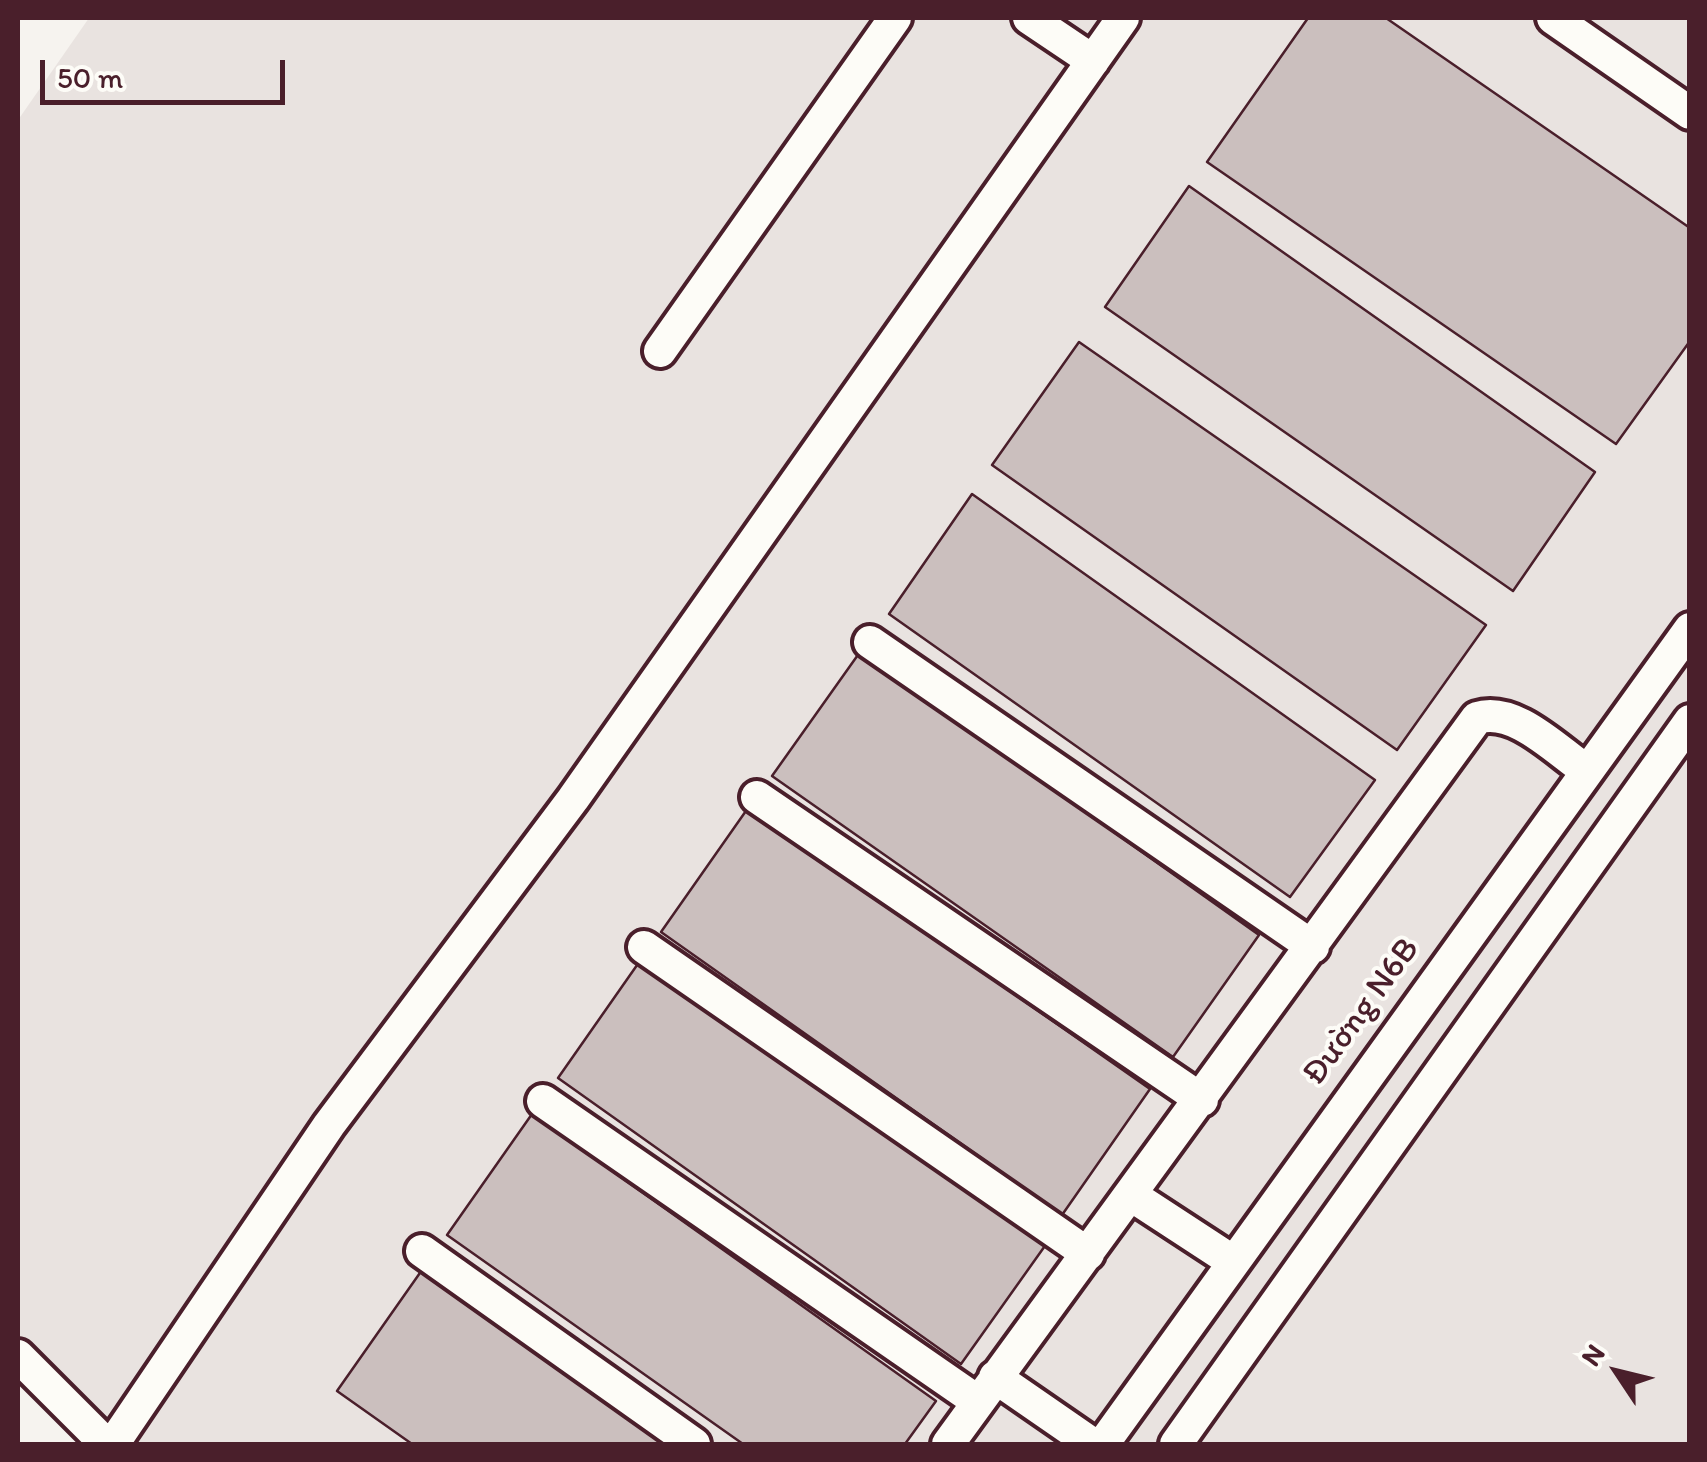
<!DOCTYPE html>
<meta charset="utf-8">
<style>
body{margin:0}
#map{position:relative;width:1707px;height:1462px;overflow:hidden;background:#f6f3ef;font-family:Itim,sans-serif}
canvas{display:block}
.frame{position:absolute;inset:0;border:20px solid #4a1f2b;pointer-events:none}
.north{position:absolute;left:1567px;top:1322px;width:100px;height:100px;-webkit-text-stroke:8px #fdfcf7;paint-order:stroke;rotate:305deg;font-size:28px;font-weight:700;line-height:40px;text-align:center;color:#4a1f2b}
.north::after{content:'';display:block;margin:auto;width:35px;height:45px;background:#4a1f2b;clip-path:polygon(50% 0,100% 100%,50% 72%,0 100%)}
.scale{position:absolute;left:40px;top:60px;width:245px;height:45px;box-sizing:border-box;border:5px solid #4a1f2b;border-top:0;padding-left:12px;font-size:30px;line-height:35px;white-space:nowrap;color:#4a1f2b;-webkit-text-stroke:8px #fdfcf7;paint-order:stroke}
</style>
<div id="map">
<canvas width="1707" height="1462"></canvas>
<div class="frame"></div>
<div class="north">N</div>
<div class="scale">50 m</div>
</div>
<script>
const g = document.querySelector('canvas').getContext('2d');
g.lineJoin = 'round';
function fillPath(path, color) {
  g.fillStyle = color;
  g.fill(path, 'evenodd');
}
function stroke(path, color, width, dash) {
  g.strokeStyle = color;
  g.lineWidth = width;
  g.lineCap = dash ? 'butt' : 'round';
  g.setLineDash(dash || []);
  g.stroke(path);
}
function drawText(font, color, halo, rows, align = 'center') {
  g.font = font + ' Itim,sans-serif';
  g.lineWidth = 8;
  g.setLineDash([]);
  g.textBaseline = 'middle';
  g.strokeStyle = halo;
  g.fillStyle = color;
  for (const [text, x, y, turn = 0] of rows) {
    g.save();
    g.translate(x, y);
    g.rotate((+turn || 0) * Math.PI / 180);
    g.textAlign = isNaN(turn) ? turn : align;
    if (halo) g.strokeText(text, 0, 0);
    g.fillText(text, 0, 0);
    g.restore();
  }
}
const built = new Path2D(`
 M89 18H1689V1444H106L18 1356V120Z`);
const building = new Path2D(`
 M1308 18H1386L1690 228V341L1616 444 1207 162Z
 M1189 186 1595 472 1513 591 1105 307Z
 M1079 342 1486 625 1397 750 992 465Z
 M972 494 1375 780 1290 897 889 614Z
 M860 652 1259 935 1173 1057 772 776Z
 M748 808 1150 1089 1062 1215 661 932Z
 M642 958 1047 1243 961 1364 558 1078Z
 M532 1114 936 1401 905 1444H743L447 1235Z
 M422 1270 667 1444H412L337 1391Z`);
const minor = new Path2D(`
 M1029 18 1093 61
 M1553 18 1690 113
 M660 351 895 18
 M870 642 1313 947
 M757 797 1202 1100
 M644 947 1088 1254
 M543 1101 977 1401
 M1131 1195 1232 1261
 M422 1251 694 1444
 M18 1356 106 1444
 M995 1377 1092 1444
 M113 1444 329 1125 573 799 1123 18
 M948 1444 1477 718C1515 706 1557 751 1587 771
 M1103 1444 1690 629
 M1176 1444 1690 721`);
const streetNames = [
 ["Đường N6B",1362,1012,-54]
];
fillPath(built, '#e9e3e0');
fillPath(building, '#cbbfbe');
stroke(building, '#4a1f2b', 2.5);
stroke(minor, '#4a1f2b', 40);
stroke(minor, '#fdfcf7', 32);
drawText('35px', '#4a1f2b', '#fdfcf7', streetNames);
</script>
